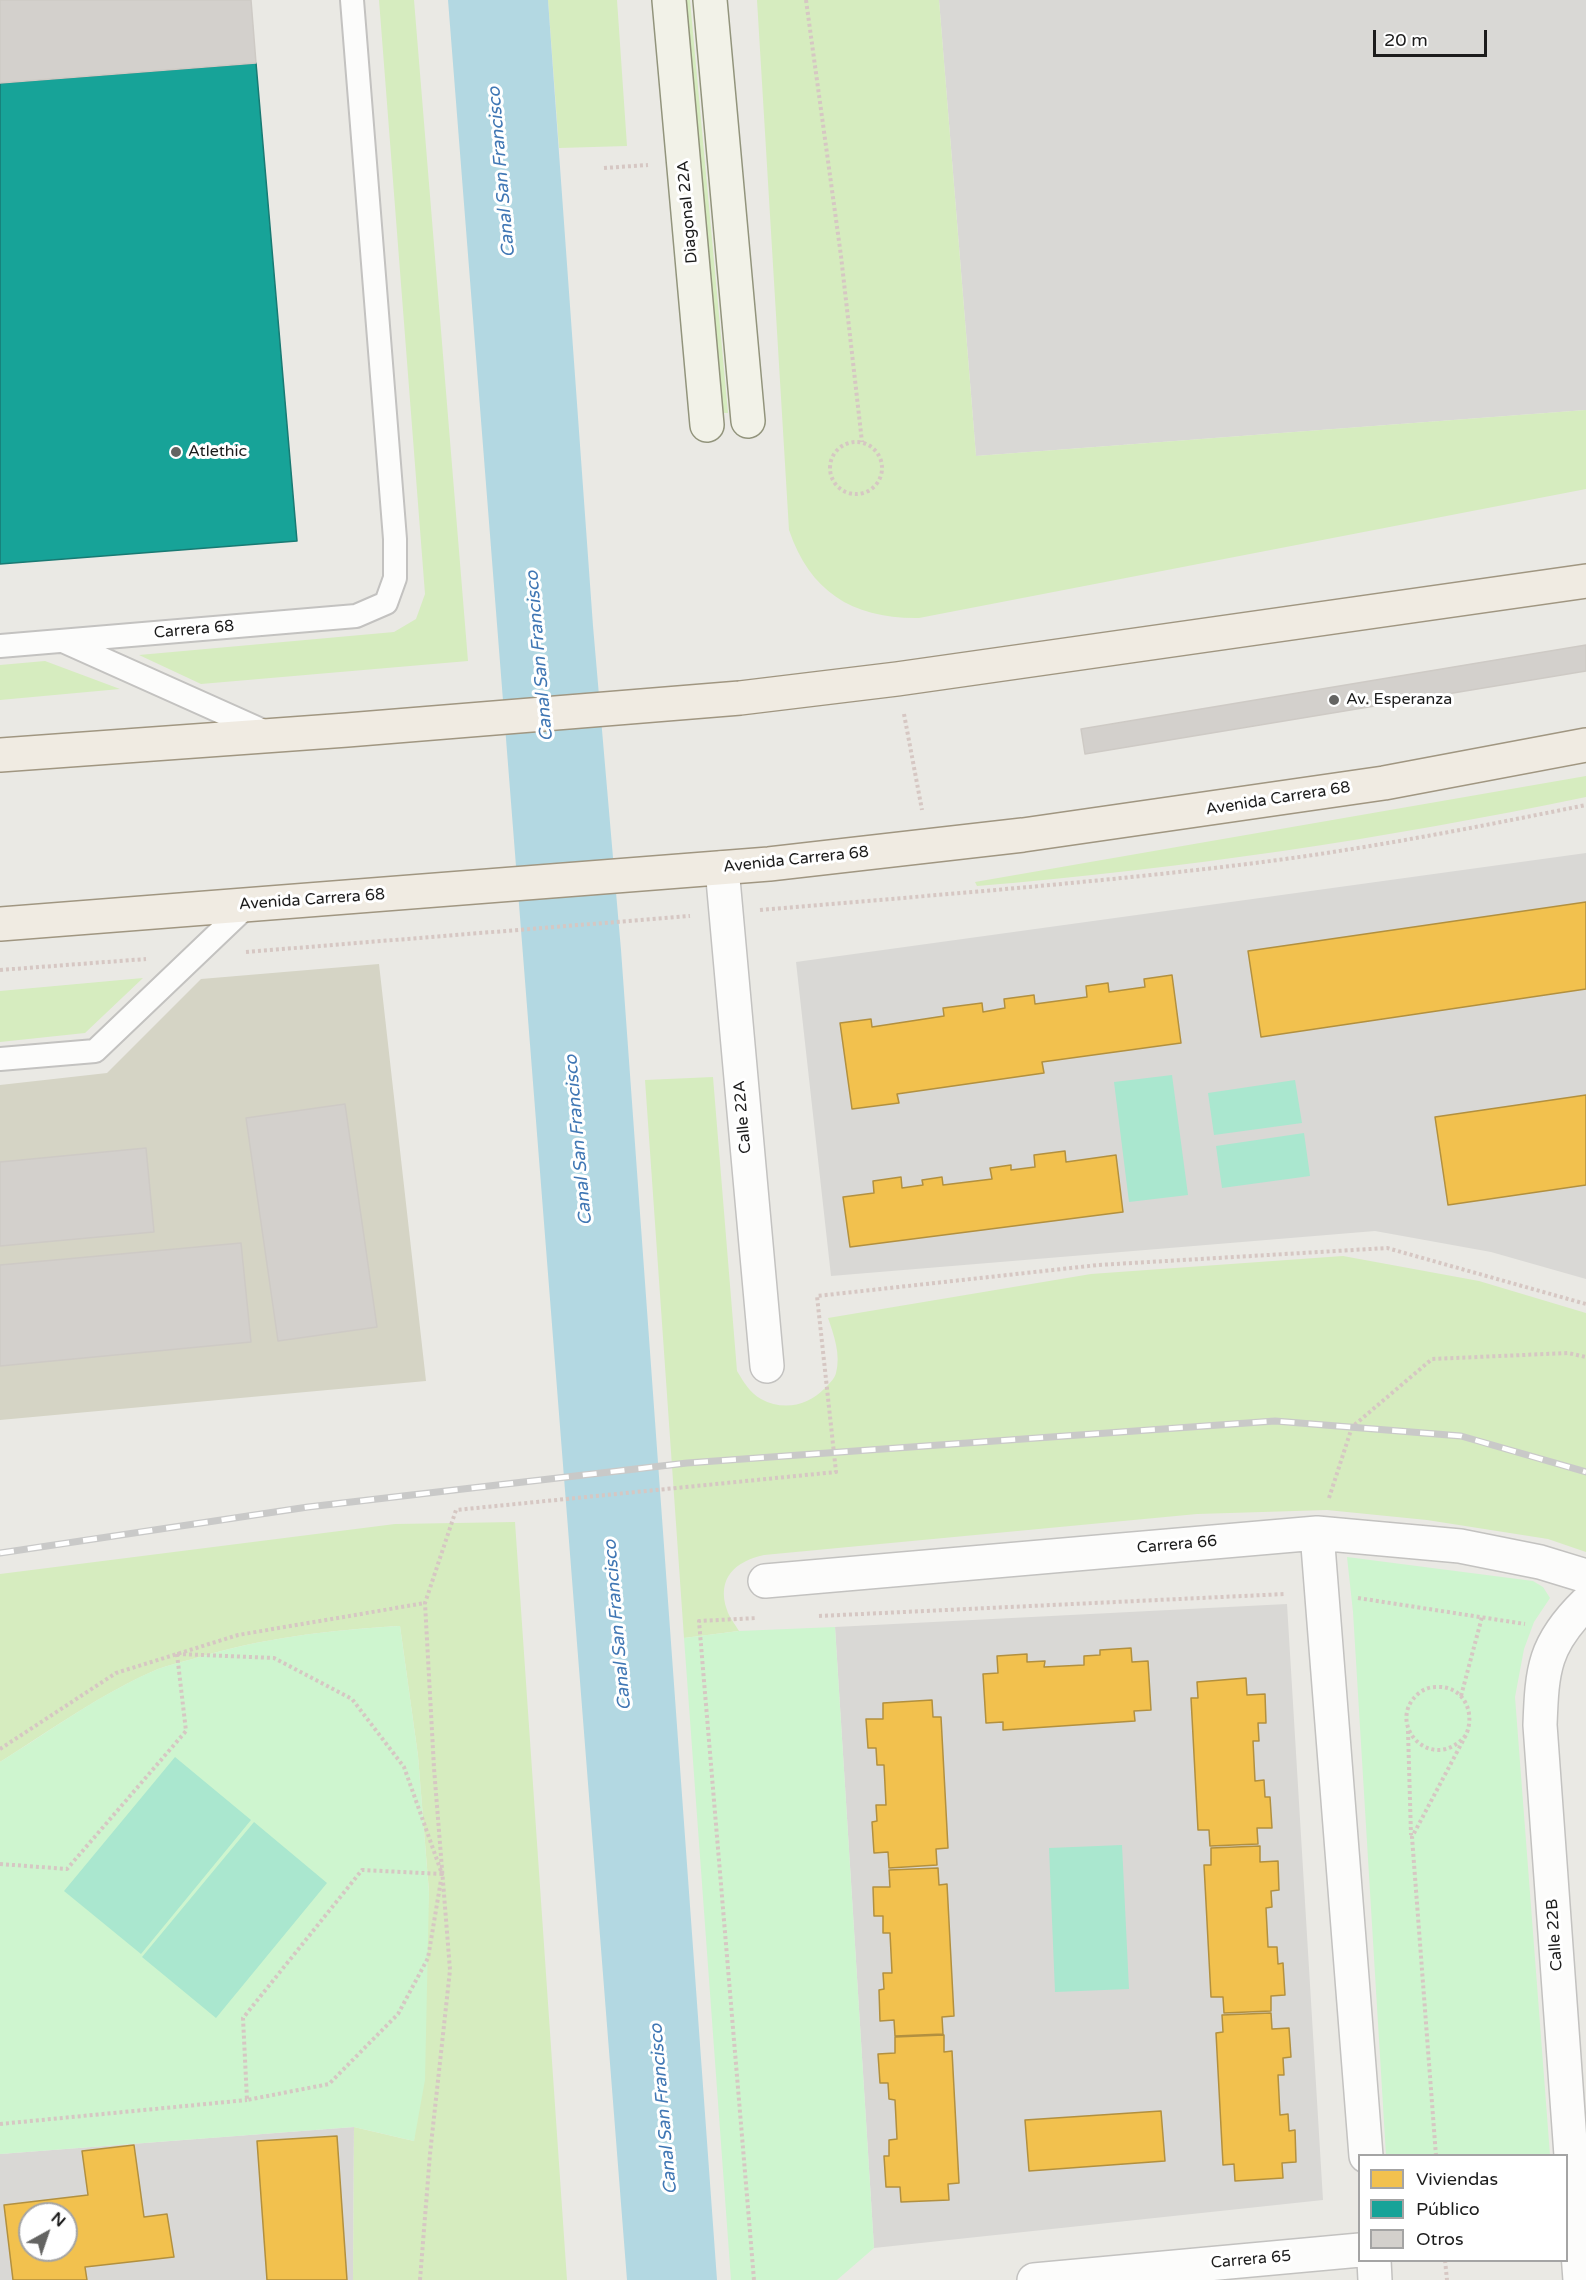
<!DOCTYPE html>
<meta charset="utf-8">
<style>
body{margin:0}
#map{position:relative;width:1586px;height:2280px;overflow:hidden;background:#eae9e4;font-family:"Varela Round",sans-serif}
canvas{display:block}
.legend{position:absolute;left:1358px;top:2154px;width:210px;height:108px;box-sizing:border-box;background:#fff;border:2px solid #a4a4a4;margin:0;padding:8px 10px;list-style:none;font-size:18px;color:#1c1c1c}
.legend li{display:flex;align-items:center;gap:12px;height:30px}
.legend b{width:30px;border:2px solid #a4a4a4}
.north{position:absolute;left:18px;top:2202px;width:60px;height:60px;box-sizing:border-box;background:#fff;border:2px solid #a4a4a4;border-radius:50%;rotate:40deg;font-size:16px;font-weight:700;line-height:24px;text-align:center;color:#1c1c1c}
.north::after{content:'';display:block;margin:auto;width:21px;height:27px;background:#646462;clip-path:polygon(50% 0,100% 100%,50% 72%,0 100%)}
.scale{position:absolute;left:1373px;top:30px;width:114px;height:27px;box-sizing:border-box;border:3px solid #1c1c1c;border-top:0;padding-left:8px;font-size:18px;line-height:21px;white-space:nowrap;color:#1c1c1c;-webkit-text-stroke:4px #fff;paint-order:stroke}
</style>
<div id="map">
<canvas width="1586" height="2280"></canvas>
<ul class="legend">
<li><b style="height:16px;background:#f2c14e"></b>Viviendas</li>
<li><b style="height:16px;background:#17a398"></b>Público</li>
<li><b style="height:16px;background:#d3d0cc"></b>Otros</li>
</ul>
<div class="north">N</div>
<div class="scale">20 m</div>
</div>
<script>
const g = document.querySelector('canvas').getContext('2d');
g.lineJoin = 'round';
function fillPath(path, color) {
  g.fillStyle = color;
  g.fill(path, 'evenodd');
}
function stroke(path, color, width, dash) {
  g.strokeStyle = color;
  g.lineWidth = width;
  g.lineCap = dash ? 'butt' : 'round';
  g.setLineDash(dash || []);
  g.stroke(path);
}
function drawText(font, color, halo, rows, align = 'center') {
  g.font = font + ' "Varela Round",sans-serif';
  g.lineWidth = 6;
  g.setLineDash([]);
  g.textBaseline = 'middle';
  g.strokeStyle = halo;
  g.fillStyle = color;
  for (const [text, x, y, turn = 0] of rows) {
    g.save();
    g.translate(x, y);
    g.rotate((+turn || 0) * Math.PI / 180);
    g.textAlign = isNaN(turn) ? turn : align;
    if (halo) g.strokeText(text, 0, 0);
    g.fillText(text, 0, 0);
    g.restore();
  }
}
const residential = new Path2D(`
 M939 0H1586V410L976 456Z
 M1586 853V1279L1491 1252 1375 1231 831 1276 796 962Z
 M1287 1604 1323 2200 874 2248 835 1627Z
 M354 2127 353 2280H0V2154ZM30 2214H66V2250H30Z`);
const construction = new Path2D(`
 M379 964 426 1381 0 1420V1085L107 1073 201 979Z`);
const grass = new Path2D(`
 M379 0H414L468 661 201 684 139 655 394 632 416 619 425 594Z
 M548 0H617L627 146 559 148Z
 M684 0H690L728 413H722Z
 M757 0H939L976 456 1586 410V489L919 618C853 619 810 592 789 530Z
 M45 661 120 689 0 700V665Z
 M1586 776V797C1384 839 1182 869 977 886L975 882Z
 M143 978 85 1033 0 1042V991Z
 M713 1077 737 1371C743 1381 750 1393 761 1399 783 1411 808 1406 825 1388 829 1384 835 1378 836 1373 841 1355 834 1335 828 1318L1091 1274 1343 1256 1479 1281 1586 1313V1552L1548 1539 1427 1520 1327 1510 1197 1514 764 1555C736 1561 716 1578 727 1610 729 1617 735 1624 739 1631L684 1638 645 1080Z
 M515 1522 567 2280H353L354 2127 414 2141 429 1892 418 1756 400 1626C329 1630 261 1638 193 1659 181 1662 169 1665 158 1669 102 1693 51 1730 0 1762V1574L395 1524Z`);
const park = new Path2D(`
 M1347 1557 1533 1581 1543 1587 1550 1598 1534 1622 1524 1649 1515 1697 1550 2155H1386L1353 1612Z
 M400 1626 418 1756 429 1893 425 2080 414 2141 354 2127 0 2154V1762C50 1731 103 1692 158 1669 169 1665 181 1662 193 1659 261 1638 329 1630 400 1626Z
 M835 1627 874 2248 837 2280H731L684 1638 739 1631Z`);
const pitch = new Path2D(`
 M1172 1075 1188 1195 1129 1202 1114 1082Z
 M1295 1080 1302 1123 1214 1135 1208 1093Z
 M1304 1133 1310 1176 1222 1188 1216 1146Z
 M175 1757 251 1820 141 1954 64 1891Z
 M254 1822 327 1883 216 2018 142 1957Z
 M1122 1845 1129 1989 1055 1992 1049 1848Z`);
const water = new Path2D(`
 M448 0H548L593 626 621 950 717 2280H627Z`);
const homes = new Path2D(`
 M1586 902V989L1261 1037 1248 951Z
 M1172 975 1181 1043 1042 1062 1044 1073 897 1094 899 1103 852 1109 840 1023 871 1019 872 1027 944 1016 943 1008 982 1003 983 1012 1005 1008 1004 999 1034 995 1035 1004 1087 997 1086 986 1108 983 1109 992 1145 987 1144 979Z
 M1586 1095V1185L1448 1205 1435 1117Z
 M1065 1151 1066 1162 1116 1155 1123 1212 850 1247 843 1197 874 1193 873 1181 901 1177 902 1188 923 1185 922 1180 942 1177 943 1185 992 1179 990 1168 1011 1165V1170L1035 1167 1034 1155Z
 M1131 1648 1132 1662 1148 1661 1151 1710 1134 1711 1135 1721 1003 1730V1722L986 1723 983 1674 998 1673 997 1656 1027 1654V1662L1045 1661 1044 1667 1084 1665V1656L1100 1655V1650Z
 M1246 1678 1247 1695 1265 1694 1266 1723H1258L1259 1741H1253L1255 1781 1264 1780 1265 1797H1270L1272 1828H1257L1258 1844 1210 1846 1209 1830H1198L1191 1698H1198L1197 1682Z
 M932 1700 933 1717H941L948 1848 936 1849 937 1865 889 1868 888 1852 874 1853 872 1822 877 1821 876 1805H886L884 1765H877L876 1748H868L866 1719H883V1703Z
 M1260 1846V1862L1278 1861 1279 1890 1271 1891 1272 1907 1266 1908 1268 1947H1277L1278 1964 1283 1963 1285 1995 1271 1996V2011L1224 2013 1223 1997H1211L1204 1865H1211V1848Z
 M938 1868 939 1885 947 1884 954 2016 942 2017 943 2034 895 2036 894 2020 880 2021 879 1990 884 1989 883 1973H892L890 1933H883V1916H874L873 1887H890L889 1870Z
 M1271 2013 1272 2029 1289 2028 1291 2057 1283 2058 1284 2075H1278L1280 2115 1288 2114 1289 2131 1295 2130 1296 2162 1282 2163 1283 2178 1235 2181 1234 2164 1223 2165 1216 2033 1223 2032 1222 2015Z
 M944 2035V2052L952 2051 959 2183 948 2184 949 2200 901 2202 900 2187H886L884 2156H889V2140L897 2139 895 2100 889 2099 888 2083H880L878 2054 895 2053V2037Z
 M1161 2111 1165 2161 1029 2171 1025 2120Z
 M337 2136 347 2280H267L257 2141Z
 M134 2145 144 2217 167 2214 174 2257 85 2267 87 2280H13L4 2205 88 2195 82 2151ZM30 2214H66V2250H30Z`);
const public = new Path2D(`
 M256 63 297 541 0 564V83Z`);
const building = new Path2D(`
 M0 0H251L256 63 0 83Z
 M1586 645V671L1085 754 1081 729Z
 M345 1104 377 1327 278 1341 246 1118Z
 M146 1148 154 1232 0 1246V1162Z
 M241 1243 251 1342 0 1366V1265Z`);
const path = new Path2D(`
 M806 0 841 256 862 442
 M604 168 648 165
 M830 468a26 26 0 1 1 52 0a26 26 0 1 1-52 0Z
 M904 714 922 810
 M760 910C922 896 1085 884 1247 864 1361 850 1473 828 1586 805
 M246 952 690 916
 M0 970 146 959
 M1329 1498 1352 1427 1432 1359 1568 1353 1586 1357
 M1358 1598 1525 1624
 M819 1616 1285 1594
 M177 1654 274 1658 352 1699 404 1767 442 1874 362 1870 243 2018 247 2100 329 2084 398 2014 428 1958 441 1880
 M1461 1696 1482 1617
 M1408 1731 1411 1835
 M0 1749 116 1673 238 1635 425 1603
 M0 1864 67 1869 186 1731 177 1654
 M0 2124 247 2100
 M1436 2156 1412 1837 1466 1735C1476 1712 1463 1685 1436 1687 1430 1687 1424 1689 1419 1693 1383 1723 1432 1776 1466 1735
 M1445 2260 1447 2280
 M420 2280 430 2154 450 1970 434 1768 425 1603 456 1510 836 1472 817 1296 1098 1265 1387 1248 1586 1304
 M754 2280 699 1621 757 1618`);
const lane = new Path2D(`
 M65 642 268 733
 M0 646 356 616 386 603 395 578V539L352 0
 M0 1059 95 1051 248 905`);
const street = new Path2D(`
 M722 868 767 1366
 M1317 1533 1366 2156
 M765 1581 1317 1533 1460 1546 1540 1562 1586 1576
 M1374 2260 1375 2280
 M1034 2280 1360 2250
 M1580 2280 1540 1725C1542 1669 1544 1644 1586 1603`);
const secondary = new Path2D(`
 M669 0 707 425
 M710 0 748 421`);
const primary = new Path2D(`
 M0 755 347 730 740 698 897 679 1586 581
 M0 924 769 864 1023 835 1384 783 1586 745`);
const rail = new Path2D(`
 M0 1553 308 1507 687 1463 1275 1421 1461 1436 1586 1472`);
const markers = [
 [176,452,6,"#646462"],
 [1334,700,6,"#646462"]
];
const streetNames = [
 ["Diagonal 22A",688,212,-95],
 ["Carrera 68",194,630,-5],
 ["Avenida Carrera 68",1278,799,-9],
 ["Avenida Carrera 68",796,860,-6],
 ["Avenida Carrera 68",312,900,-4],
 ["Calle 22A",743,1117,-95],
 ["Carrera 66",1177,1545,-5],
 ["Calle 22B",1555,1935,-94],
 ["Carrera 65",1251,2260,-5]
];
const poiNames = [
 ["Atlethic",188,452],
 ["Av. Esperanza",1346,700]
];
const waterNames = [
 ["Canal San Francisco",502,172,-95],
 ["Canal San Francisco",540,656,-95],
 ["Canal San Francisco",579,1140,-95],
 ["Canal San Francisco",618,1625,-95],
 ["Canal San Francisco",664,2109,-95]
];
fillPath(residential, '#d9d8d5');
fillPath(construction, '#d5d4c5');
fillPath(grass, '#d6ecbf');
fillPath(park, '#cef5cf');
fillPath(pitch, '#aae7cf');
fillPath(water, '#b3d8e2');
fillPath(homes, '#f2c14e');
stroke(homes, '#b2903f', 1.5);
fillPath(public, '#17a398');
stroke(public, '#187a73', 1.5);
fillPath(building, '#d3d0cc');
stroke(building, '#cecac5', 1.5);
stroke(lane, '#c3c2c0', 26);
stroke(street, '#c3c2c0', 36);
stroke(secondary, '#92947c', 36);
stroke(primary, '#a09681', 36);
stroke(path, '#d6c7c3', 4, [3, 3]);
stroke(lane, '#fcfcfb', 22);
stroke(street, '#fcfcfb', 33);
stroke(secondary, '#f2f2e8', 33);
stroke(primary, '#f0ebe2', 33);
stroke(rail, '#c9c9c8', 7);
stroke(rail, '#fff', 4.5, [14]);
for (const [x, y, r, color] of markers) {
  const dot = new Path2D();
  dot.arc(x, y, r, 0, 2 * Math.PI);
  g.fillStyle = color;
  g.fill(dot);
  stroke(dot, '#fff', 2);
}
drawText('16px', '#1c1c1c', '#fff', streetNames);
drawText('16px', '#1c1c1c', '#fff', poiNames, 'left');
drawText('italic 18px', '#4077b4', '#fff', waterNames);
</script>
